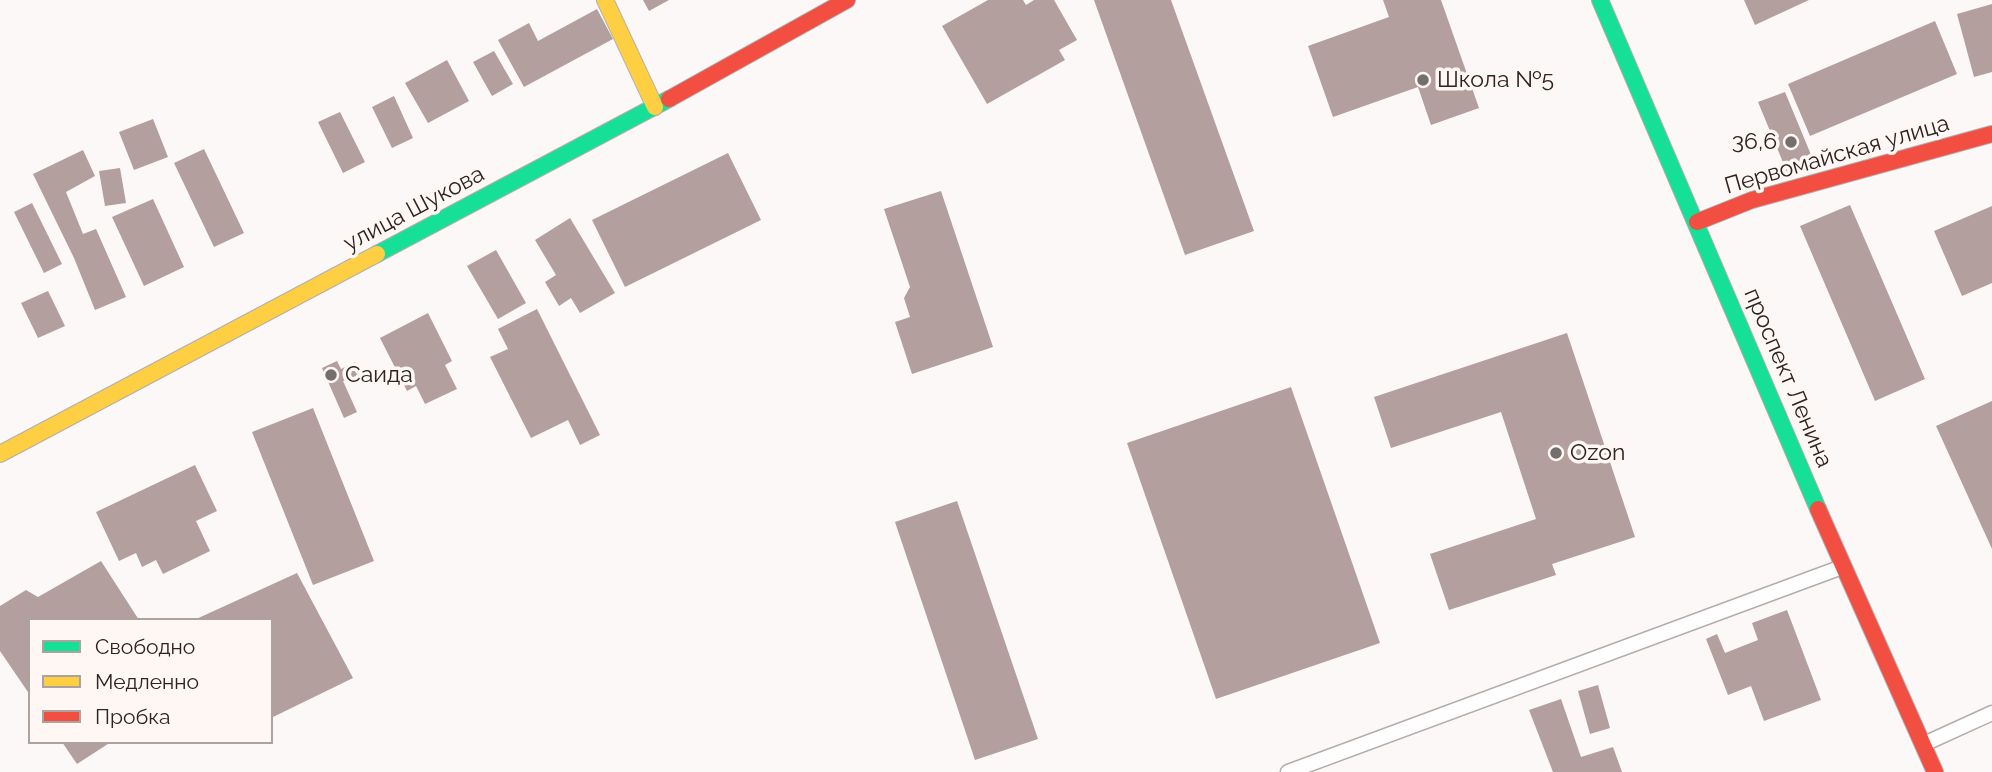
<!DOCTYPE html>
<meta charset="utf-8">
<style>
body{margin:0}
#map{position:relative;width:1992px;height:772px;overflow:hidden;background:#fcf8f7;font-family:Raleway,sans-serif}
canvas{display:block}
.legend{position:absolute;left:28px;top:618px;width:245px;height:126px;box-sizing:border-box;background:#fff7f4;border:2px solid #aaa3a0;margin:0;padding:9px 12px;list-style:none;font-size:21px;color:#2b2422}
.legend li{display:flex;align-items:center;gap:14px;height:35px}
.legend b{width:35px;border:2px solid #aaa3a0}
</style>
<div id="map">
<canvas width="1992" height="772"></canvas>
<ul class="legend">
<li><b style="height:9px;background:#16e098"></b>Свободно</li>
<li><b style="height:9px;background:#ffcf43"></b>Медленно</li>
<li><b style="height:9px;background:#f24e42"></b>Пробка</li>
</ul>
</div>
<script>
const g = document.querySelector('canvas').getContext('2d');
g.lineJoin = 'round';
function fillPath(path, color) {
  g.fillStyle = color;
  g.fill(path, 'evenodd');
}
function stroke(path, color, width, dash) {
  g.strokeStyle = color;
  g.lineWidth = width;
  g.lineCap = dash ? 'butt' : 'round';
  g.setLineDash(dash || []);
  g.stroke(path);
}
function drawText(font, color, halo, rows, align = 'center') {
  g.font = font + ' Raleway,sans-serif';
  g.lineWidth = 7;
  g.setLineDash([]);
  g.textBaseline = 'middle';
  g.strokeStyle = halo;
  g.fillStyle = color;
  for (const [text, x, y, turn = 0] of rows) {
    g.save();
    g.translate(x, y);
    g.rotate((+turn || 0) * Math.PI / 180);
    g.textAlign = isNaN(turn) ? turn : align;
    if (halo) g.strokeText(text, 0, 0);
    g.fillText(text, 0, 0);
    g.restore();
  }
}
const building = new Path2D(`
 M643 0H669L649 11Z
 M988 0H1023L1026 5 1034 0H1054L1077 40 1059 50 1065 60 987 104 942 26Z
 M1094 0H1171L1254 231 1185 255Z
 M1383 0H1441L1479 108 1431 125 1418 87 1333 117 1308 46 1389 17Z
 M1744 0H1809L1755 25Z
 M1992 4V72L1974 77 1957 14Z
 M597 9 613 39 524 87 498 40 529 23 538 41Z
 M1935 21 1957 74 1810 136 1788 84Z
 M494 51 513 84 492 96 473 62Z
 M447 60 469 101 428 123 405 83Z
 M1785 92 1814 162 1787 172 1758 102Z
 M394 96 413 138 392 148 372 107Z
 M340 112 365 162 343 173 318 122Z
 M153 119 168 157 134 170 119 132Z
 M204 149 244 233 214 247 174 163Z
 M83 150 95 176 66 192 83 234 96 229 126 297 95 310 74 258 33 174Z
 M728 153 761 220 625 287 592 220Z
 M120 168 126 203 105 206 99 171Z
 M941 191 993 347 912 374 895 322 910 317 904 298 910 287 884 209Z
 M153 199 184 267 144 286 112 217Z
 M32 203 62 264 44 273 14 212Z
 M1850 205 1925 379 1875 401 1800 226Z
 M1992 206V283L1962 296 1934 231Z
 M570 218 615 293 580 313 571 298 559 306 545 282 556 275 535 240Z
 M496 250 526 303 498 319 467 266Z
 M48 291 65 326 38 338 21 303Z
 M537 309 600 435 580 445 568 420 531 438 490 357 508 349 498 329Z
 M428 313 452 361 445 365 457 389 425 404 416 386 407 391 380 338Z
 M1567 333 1635 537 1552 564 1556 575 1449 610 1430 554 1536 519 1501 412 1391 448 1374 397Z
 M337 361 341 369 355 362 361 374 343 381 357 412 344 418 322 368Z
 M1291 387 1380 643 1216 699 1127 443Z
 M1992 401V549L1936 426Z
 M313 408 374 561 313 585 252 432Z
 M195 465 217 511 196 521 210 551 163 574 156 560 142 567 136 553 119 561 96 512Z
 M957 501 1038 739 975 760 895 522Z
 M101 561 139 620H30V695L0 651V606L26 590 38 597Z
 M297 573 353 678 271 718V620H194Z
 M1787 610 1821 700 1764 721 1751 686 1728 695 1706 639 1717 634 1725 653 1758 640 1752 623Z
 M1598 685 1610 728 1590 734 1578 691Z
 M1561 699 1581 757 1613 747 1622 772H1553L1529 710Z
 M62 742H111L77 764Z`);
const lane = new Path2D(`
 M1924 744 1992 713
 M1288 772 1842 567`);
const fast = new Path2D(`
 M1600 0 1818 509
 M377 254 669 99`);
const slow = new Path2D(`
 M605 0 655 107
 M0 454 377 254`);
const jam = new Path2D(`
 M669 99 847 0
 M1697 222 1752 200 1992 134
 M1818 509 1935 772`);
const markers = [
 [1423,80,7,"#746e6d"],
 [1791,142,7,"#746e6d"],
 [331,375,7,"#746e6d"],
 [1556,453,7,"#746e6d"]
];
const poiNames = [
 ["Школа №5",1437,80],
 ["36,6",1777,142,"right"],
 ["Саида",345,375],
 ["Ozon",1570,453]
];
const streetNames = [
 ["Первомайская улица",1837,155,-16],
 ["улица Шукова",414,209,-28],
 ["проспект Ленина",1788,378,67]
];
fillPath(building, '#b29f9e');
stroke(lane, '#b3aeac', 17);
stroke(fast, '#b3aeac', 18);
stroke(slow, '#b3aeac', 18);
stroke(jam, '#b3aeac', 18);
stroke(lane, '#fffefe', 14);
stroke(fast, '#16e098', 16);
stroke(slow, '#ffcf43', 16);
stroke(jam, '#f24e42', 16);
for (const [x, y, r, color] of markers) {
  const dot = new Path2D();
  dot.arc(x, y, r, 0, 2 * Math.PI);
  g.fillStyle = color;
  g.fill(dot);
  stroke(dot, '#fff7f4', 2.5);
}
drawText('23px', '#2b2422', '#fff7f4', poiNames, 'left');
drawText('23px', '#2b2422', '#fff7f4', streetNames);
</script>
